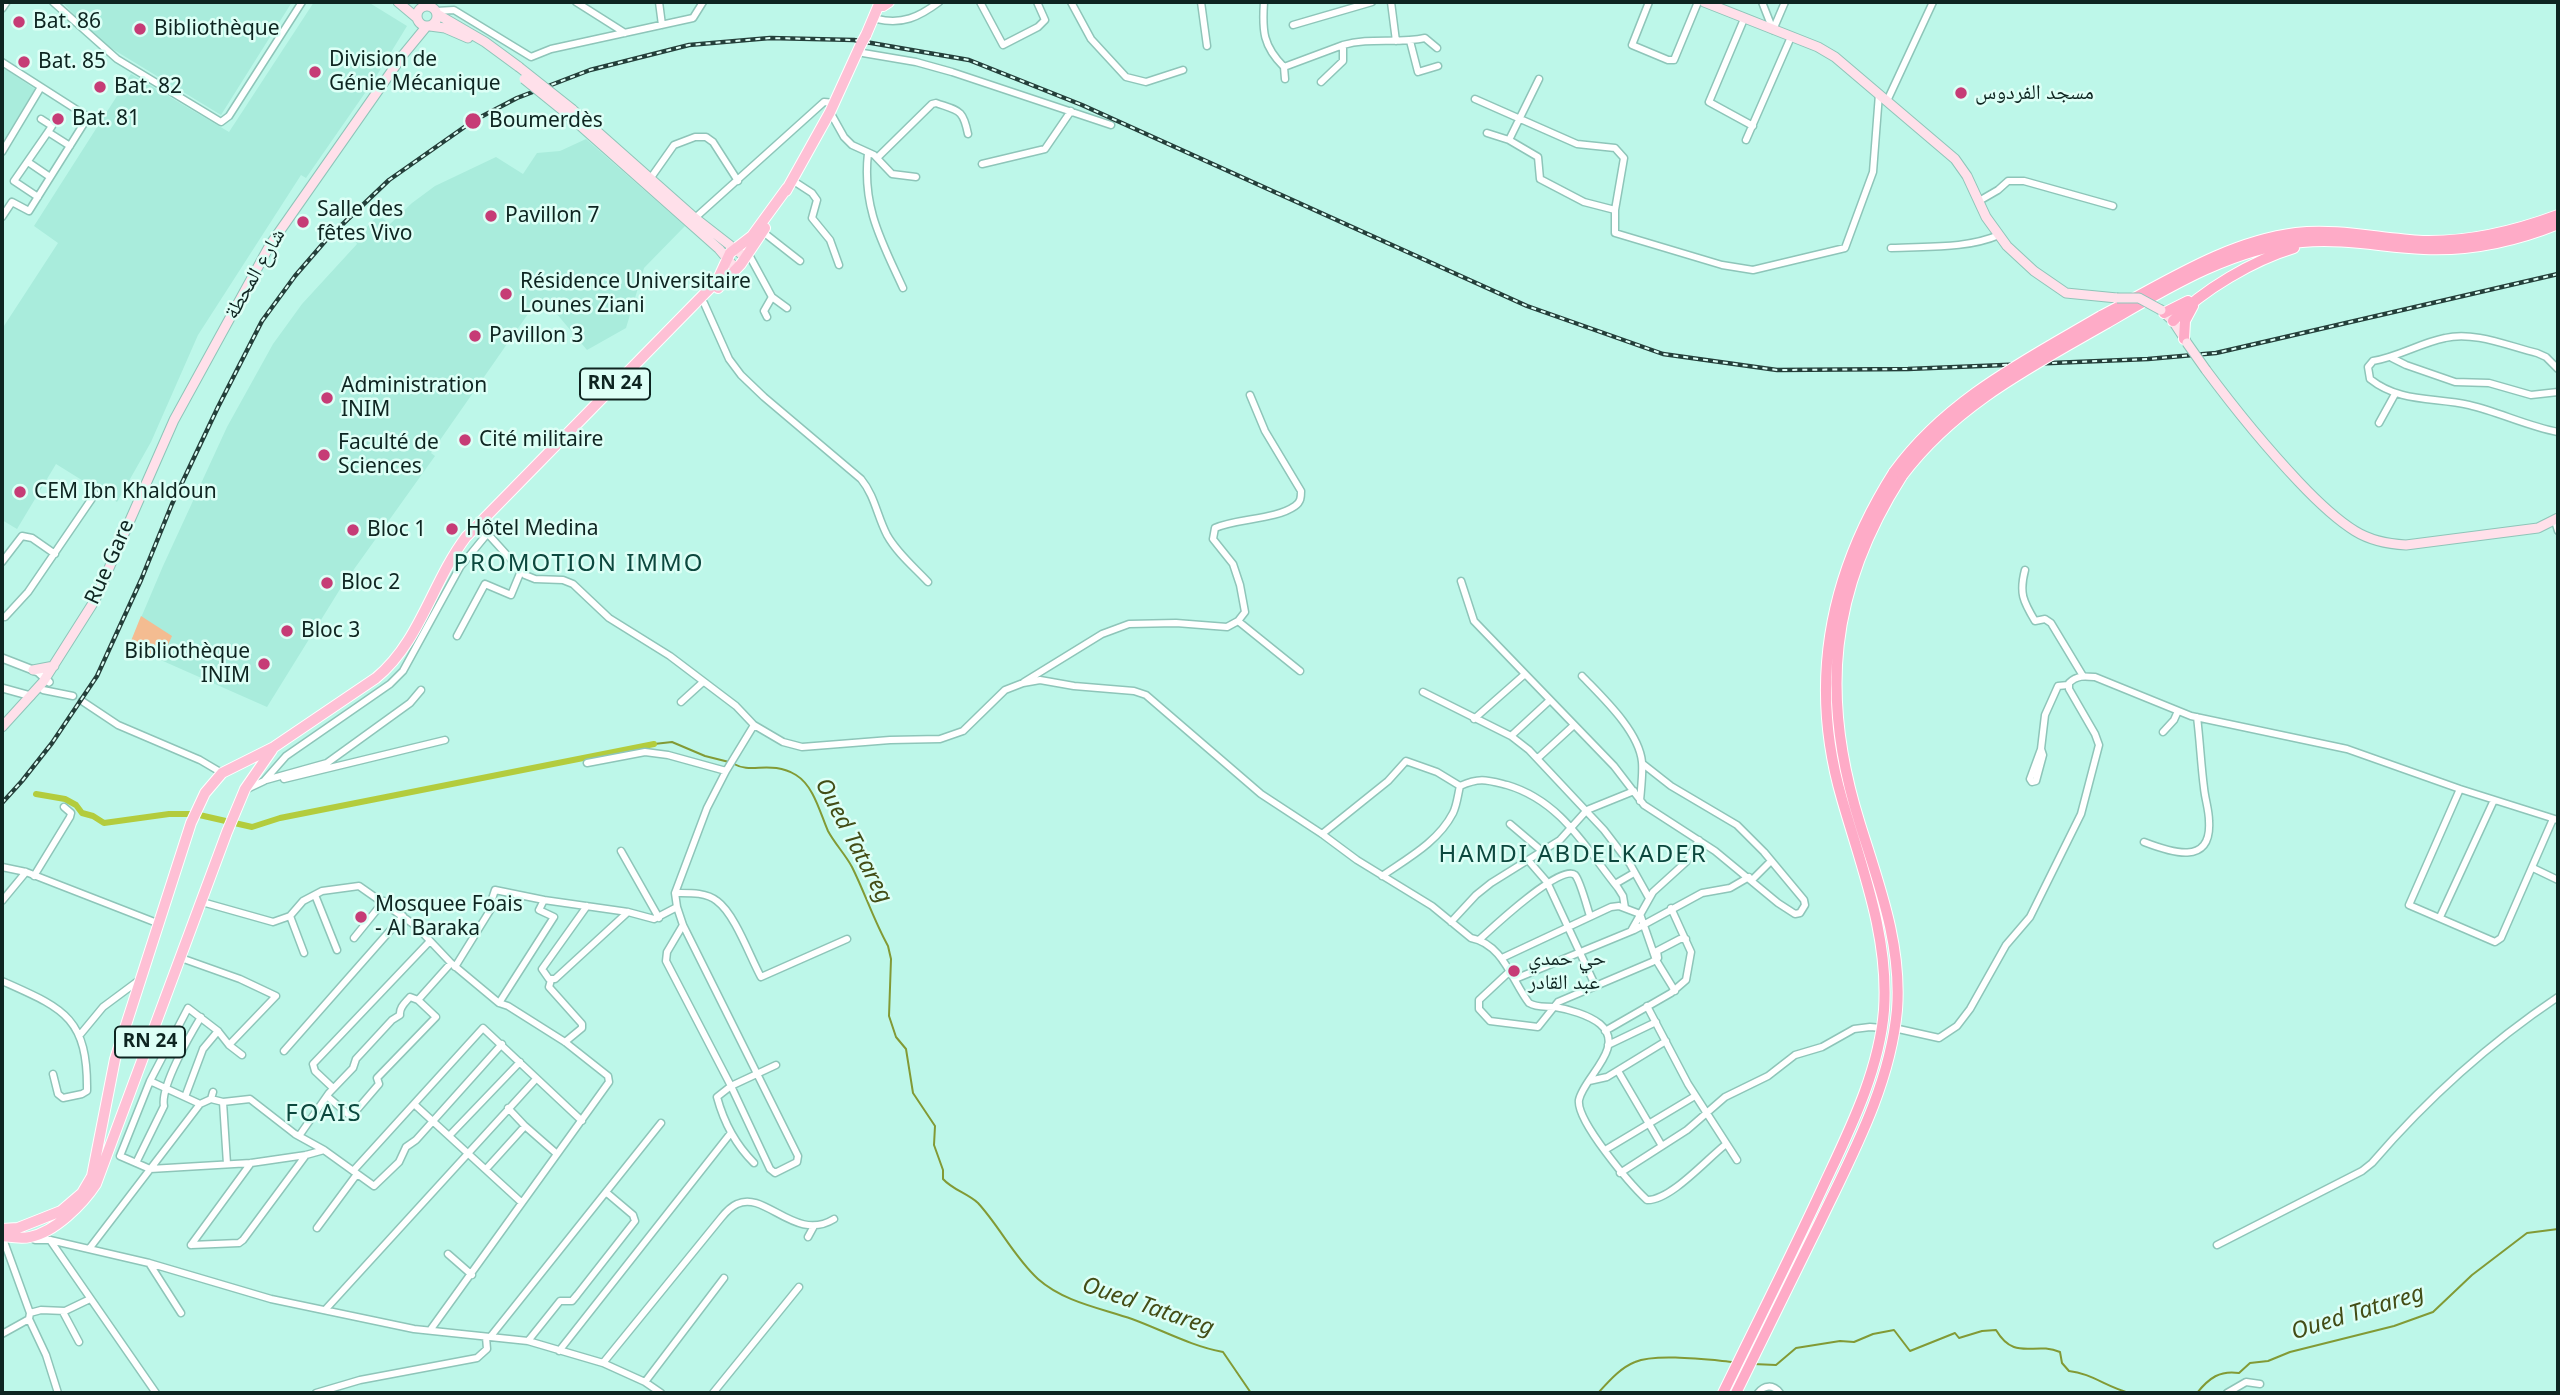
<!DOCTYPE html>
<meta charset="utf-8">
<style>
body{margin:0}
#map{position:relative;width:2560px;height:1395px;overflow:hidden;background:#bdf7e9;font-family:"Noto Sans",sans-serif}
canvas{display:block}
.frame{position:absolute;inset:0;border:4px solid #0e2521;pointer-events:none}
</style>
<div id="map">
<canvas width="2560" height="1395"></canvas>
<div class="frame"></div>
</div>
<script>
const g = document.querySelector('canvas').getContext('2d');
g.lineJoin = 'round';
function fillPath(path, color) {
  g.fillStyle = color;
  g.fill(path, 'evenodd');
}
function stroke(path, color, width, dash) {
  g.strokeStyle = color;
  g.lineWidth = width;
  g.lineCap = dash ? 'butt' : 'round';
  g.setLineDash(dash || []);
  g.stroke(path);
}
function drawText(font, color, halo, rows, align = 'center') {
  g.font = font + ' "Noto Sans","Noto Naskh Arabic",sans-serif';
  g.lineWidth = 5;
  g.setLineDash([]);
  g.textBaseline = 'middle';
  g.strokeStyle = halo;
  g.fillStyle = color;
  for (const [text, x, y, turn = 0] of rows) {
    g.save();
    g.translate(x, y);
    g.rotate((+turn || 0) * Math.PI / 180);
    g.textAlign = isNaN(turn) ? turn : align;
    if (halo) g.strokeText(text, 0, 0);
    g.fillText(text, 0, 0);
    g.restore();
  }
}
const built = new Path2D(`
 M62 2H292L221 115 101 42Z
 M314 2H368L407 26 374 80 306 178 301 175 198 335 151 442 117 502 56 464 17 529 2 520V329L58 243 34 226 131 74 229 132Z
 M2 67 35 89 2 143Z
 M586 139 685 226 644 268 626 328 587 350 556 313 537 301 431 453 435 456 342 586 267 707 129 646 163 566 227 427 273 344 302 304 357 244 355 240 378 215 390 224 412 203 435 186 496 157 523 174 537 153 560 151Z`);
const green = new Path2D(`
 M141 616 172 636 161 660 129 646Z`);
const stream = new Path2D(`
 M654 744 672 742 705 756 729 762
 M734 764C751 774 771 760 796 775 814 786 820 813 828 831 835 844 845 854 852 867 865 893 874 921 888 946L891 959 889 1016 896 1037 906 1049 913 1093 935 1126 934 1145 943 1170V1179C953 1190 967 1193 978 1203 1000 1227 1014 1257 1038 1279 1064 1302 1100 1308 1132 1319 1162 1330 1191 1346 1223 1352L1251 1393
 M1753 1364 1776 1365 1796 1348 1840 1341 1854 1342 1873 1334 1894 1330 1910 1351 1955 1333 1959 1338 1982 1331 1996 1330C2015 1362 2034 1341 2060 1352L2062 1363 2069 1371C2091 1373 2108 1388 2130 1393
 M1598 1393C1609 1381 1620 1368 1635 1362 1656 1353 1710 1360 1734 1362
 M2197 1393C2209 1378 2220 1370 2239 1373L2250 1363 2268 1361 2290 1352 2394 1326 2433 1312 2472 1275 2527 1233 2558 1229`);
const canal = new Path2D(`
 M36 794 65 799 76 805 82 813 93 816 104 823 169 814H195L252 827 280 818 654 744`);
const minor = new Path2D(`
 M53 2 117 59 221 122 229 116 302 2
 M576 2 625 33
 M659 2 662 25
 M980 2 1003 45 1038 27 1045 20 1037 2
 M1071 2 1091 39 1126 77 1146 82 1183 70
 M1201 2 1207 46
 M1264 2C1262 31 1263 46 1284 67
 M1391 2 1396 41
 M1649 2 1632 45 1668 60H1674L1698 2
 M1762 2 1773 30
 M436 11 454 10 531 57 551 49 693 18 703 2
 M877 19C902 25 919 17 939 2
 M1744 19 1709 102 1753 126
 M1293 25 1372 2
 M1773 30 1785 2
 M1410 41 1418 72 1438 66
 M857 52 916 62 952 72 1111 125
 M2 62 88 117 29 211 12 202 2 217
 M1285 79 1284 67 1343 45
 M1321 82 1343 61V45C1370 37 1398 44 1425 38L1437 48
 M1475 99 1577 144 1615 148 1624 158 1615 210V233L1722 265 1753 270 1845 248 1873 172 1879 94
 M1887 101 1933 2
 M830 112 844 137 852 145 874 155 892 174 916 177
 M41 119 52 126 48 132 70 146
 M1487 133 1509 140 1538 157 1540 179 1584 202 1615 210
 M1509 140 1539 79
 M1746 140 1791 37
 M2 152 41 87
 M868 153C862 207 881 240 903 288
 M877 158 932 104 936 103C959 111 963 109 968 134
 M28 162 50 177
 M982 164 1045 149 1071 111
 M650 179 674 145 695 137H706L713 142 738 181
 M792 180 812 193 817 200 812 218 830 240 839 265
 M38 197 14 181 48 132
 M1979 201 1998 190 2008 181H2024L2113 206
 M695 218 824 102 835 103
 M763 232 800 261
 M1891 248C1927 246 1966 249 1999 235
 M748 253 772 297 787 308
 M704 303 729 359 741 375 764 397 861 479C875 496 877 516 887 535 897 553 914 567 928 582
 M767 317 764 311 772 297
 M2392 358 2406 365 2455 382 2489 383 2531 395 2558 392
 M2558 369 2546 357 2537 353C2508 346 2474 331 2445 338 2420 343 2398 357 2373 361L2368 367 2370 379C2400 403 2435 397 2469 405 2499 412 2527 426 2558 432
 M2379 423 2395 394
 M2555 521 2558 531
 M478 523 525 575 535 579 563 580 573 584 609 618 670 656 736 706 754 725 783 742 802 747 890 740 940 739 963 731 1005 690 1023 683 1040 680 1074 686 1134 691 1146 695 1261 794 1322 834 1357 860 1432 906 1471 938C1503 944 1512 981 1529 1003 1537 1008 1545 1006 1555 1007 1568 1009 1589 1015 1600 1024 1627 1047 1583 1078 1579 1100 1576 1121 1631 1185 1647 1200 1670 1201 1707 1159 1725 1145
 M2 562 22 536 32 538 55 554
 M2025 570C2019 593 2023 601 2035 621L2045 619 2051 623 2083 676
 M1461 581 1474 621 1614 766 1644 805 1715 851 1778 903 1795 914 1800 913 1805 905 1804 900 1764 852 1737 825 1671 786 1643 764
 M5 617 28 592 95 494
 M1238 621 1300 671
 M457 636 485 584 511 595 521 571
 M1582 676C1602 697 1639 731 1642 762 1643 774 1641 788 1640 801
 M1024 682 1102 634 1129 624 1176 623 1227 627 1238 621 1245 612 1240 585 1233 564 1213 539 1215 528C1238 518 1275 520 1295 506 1301 502 1301 497 1301 491L1265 431 1250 395
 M43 690 73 696
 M1423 692 1511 736 1529 750 1604 830 1630 864 1649 898
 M82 701 118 725 200 760 222 773
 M681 702 703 682
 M1474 719 1525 674
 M2163 732 2174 720 2178 711
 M1511 736 1550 700
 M2041 749 2045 715 2058 686 2068 685
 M2041 749 2043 755 2036 781 2032 782 2030 779Z
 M1538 758 1574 725
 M587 763 645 752 668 755 726 771
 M284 779 445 740
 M266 780 327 763 410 703 421 690
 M247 789 264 781 286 756 390 684 403 671 460 567 487 534
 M2460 789 2409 905 2495 942 2501 938 2553 819
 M1510 824 1543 852
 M1322 834 1388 781 1406 761 1437 772 1460 786C1480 777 1487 780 1507 785 1561 801 1585 847 1618 888L1623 896 1625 908
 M2144 842C2170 852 2212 867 2209 821 2209 810 2205 799 2204 788 2201 765 2200 741 2197 717
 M621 851 659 918
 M1528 860 1547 882 1595 985
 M2 867 26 872 157 923
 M2533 868 2558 880
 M34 876 70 817 71 813 64 807
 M1382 876C1408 858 1438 842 1453 813 1457 805 1458 794 1460 786
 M1752 880 1771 861
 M1615 884 1634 873
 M675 893C689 893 706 892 717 901 735 914 750 957 761 977L847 939
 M315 895 337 950
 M2 901 26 872
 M202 902 273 922 290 916 303 901 322 891 359 886 416 926 451 963 499 1003 508 1006 565 1042 608 1076 609 1082 431 1329
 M587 906 542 969 549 979H555L628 912
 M290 916 304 953
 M2440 917 2494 800
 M1451 922 1476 895 1491 883 1560 840 1587 810 1634 791
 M683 925 667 952 666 961 731 1086 770 1169 775 1173 797 1162 798 1156 683 925 677 907 675 893 707 808 726 771 754 725
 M1631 931 1653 892 1686 862 1699 840
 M354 938 384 901
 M1479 940C1492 928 1561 863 1575 875 1580 880 1587 907 1590 916
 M181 958 240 979 276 996 229 1045
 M1502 958 1611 907 1619 906 1640 914 1656 960 1675 991
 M455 967 494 904 492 899 495 890 544 900
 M1510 971 1479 1000V1009L1490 1021 1538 1027 1558 1002 1652 962 1658 958 1657 951 1680 939H1686
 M1515 979 1634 930 1702 893 1730 888 1749 877
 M551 980 549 987 582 1024V1028L565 1042
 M2 981C62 1008 88 1016 87 1091L82 1094 63 1098 58 1094 53 1074
 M499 1003 554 917 539 910 544 900 628 912 654 919 677 907
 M1647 1006 1688 1084 1737 1160
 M1894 1028 1939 1038 1957 1026 1970 1009 2006 945 2030 917 2081 814 2099 745 2095 734 2069 689V683C2077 675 2085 676 2095 677L2191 716 2347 749 2460 789 2558 820
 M218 1031 188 1008 150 1081 120 1156 150 1169 251 1163 306 1155 324 1150
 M1605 1031 1671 993 1686 980 1691 952 1671 908
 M79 1036 103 1007 138 981
 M1608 1045 1656 1022
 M284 1051 403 916
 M1618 1071 1662 1146
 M150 1081 200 1104
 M1589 1081 1607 1077 1666 1041
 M333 1088 315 1071 313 1064 430 941
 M185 1097 203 1049 218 1031 229 1045 242 1055
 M328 1097 349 1115 355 1112 379 1084 377 1078 436 1017 418 1000
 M211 1099 223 1102 250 1099 295 1134 324 1150 374 1186 399 1162 406 1147 416 1140 502 1044
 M223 1102 227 1164
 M414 1104 521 1202
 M525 1126 557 1154
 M299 1136 329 1093 353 1068 356 1059 392 1020 400 1015C399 1007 406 1002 410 997L418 1000 451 963
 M449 1136 520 1062
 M1605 1150 1695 1096
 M136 1163 164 1106C160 1087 190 1035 201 1017
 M754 1163C735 1144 724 1123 717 1097L731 1086 776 1065
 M487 1168 525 1126 508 1108
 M353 1171 483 1028 582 1121
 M1620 1173 1687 1130 1725 1097 1768 1076 1795 1055 1822 1047 1854 1029 1870 1027 1882 1028
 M317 1228 357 1174
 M30 1237 35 1240H50L149 1263 271 1299 414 1329 528 1341 603 1363 645 1382 661 1393
 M808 1237 814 1226
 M50 1240 156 1393
 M191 1245 239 1243 243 1240 306 1155
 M191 1245 251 1163
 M2217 1245 2362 1171 2372 1163C2427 1099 2488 1044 2558 997
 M89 1249 200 1104 211 1099 213 1092
 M448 1254 472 1275
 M149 1263 181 1313
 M325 1310 536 1079
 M63 1312 79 1342
 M30 1313 41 1310 65 1311 90 1299
 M29 1319 46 1355 58 1393
 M2 1334 29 1319 30 1313 2 1236
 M491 1336 661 1123
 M528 1341 560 1301H572L577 1295 635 1221 633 1215 607 1193
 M559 1351 730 1134
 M603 1363 721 1218C725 1213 730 1207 737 1204 765 1190 795 1243 834 1219
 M645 1382 724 1278
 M316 1393 360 1380 477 1358 487 1349 486 1337
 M713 1393 799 1287
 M1758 1393C1764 1385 1773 1384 1780 1393
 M2227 1393 2246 1382 2260 1384`);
const tertiary = new Path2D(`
 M2 8 6 2
 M2 658 38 672 49 682
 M2 688 31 696`);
const secondary = new Path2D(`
 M398 2 417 18
 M1704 2 1818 47 1835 57 1955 159 1967 176 1986 217 2007 246 2034 271 2066 293 2117 298
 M417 16a10 10 0 1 1 20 0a10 10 0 1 1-20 0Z
 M437 14 485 42 519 67
 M430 26 445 28 468 38
 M572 109 695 218 745 257
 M566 113 719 249 736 269
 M2161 310 2173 321 2186 341
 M2206 370C2235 409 2265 446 2299 482 2316 500 2334 518 2355 531 2371 541 2388 544 2406 545L2538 528 2558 518
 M33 670 54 666
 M2 727 43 682 95 600 174 420 270 245 403 55 426 27`);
const primary = new Path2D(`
 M883 6 889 2
 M866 35 880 2
 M786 191 830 112 861 44
 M718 288 741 264 765 228
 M2 1229 18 1228 61 1211 82 1193 92 1176 115 1059 191 823 205 793 222 773 274 747 376 678C420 642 432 582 466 537L717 281 730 253 752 236 787 188
 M2 1236C11 1237 21 1239 30 1237 55 1232 83 1204 96 1184L227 832 245 789 272 750`);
const trunk = new Path2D(`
 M2164 313 2188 301
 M2101 316C2163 284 2225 242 2296 233 2338 228 2381 239 2423 241 2470 242 2515 231 2558 215
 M2173 321C2202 290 2254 260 2294 248
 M2107 323C2167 288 2232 248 2302 242 2343 238 2383 247 2424 249 2469 251 2516 241 2558 224
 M2184 339 2185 321 2193 306
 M1723 1393C1756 1325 1790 1258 1822 1189 1848 1133 1879 1073 1884 1010 1889 936 1862 869 1842 799 1808 683 1830 573 1894 472
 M1736 1393C1764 1336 1792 1279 1820 1222 1852 1155 1890 1086 1897 1010 1902 945 1879 885 1860 824 1820 697 1829 590 1902 476`);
const rail = new Path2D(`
 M2 803 22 781 52 743 97 676 141 580 172 504 218 407 262 321 295 276 327 239 389 180 473 121 517 98 590 70 689 45 770 38 854 40 969 60 1082 105 1527 306 1663 354 1777 370 1908 369 2148 359 2216 353 2558 274`);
const secondaryBridge = new Path2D(`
 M519 67 572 109
 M524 79 566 113
 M2117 298H2139L2161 310
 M2187 343 2206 370`);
const primaryBridge = new Path2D(`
 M861 44 866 35`);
const trunkBridge = new Path2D(`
 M1894 472C1947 399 2026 360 2101 316
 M1902 476C1955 405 2032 366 2107 323`);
const markers = [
 [19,22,7,"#c63c76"],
 [140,29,7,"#c63c76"],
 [24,62,7,"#c63c76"],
 [315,72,7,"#c63c76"],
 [100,87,7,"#c63c76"],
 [1961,93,7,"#c63c76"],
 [58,119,7,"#c63c76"],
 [473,121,9,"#c63c76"],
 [491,216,7,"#c63c76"],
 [303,222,7,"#c63c76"],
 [506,294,7,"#c63c76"],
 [475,336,7,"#c63c76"],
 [327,398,7,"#c63c76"],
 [465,440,7,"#c63c76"],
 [324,455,7,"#c63c76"],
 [20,492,7,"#c63c76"],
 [452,529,7,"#c63c76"],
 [353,530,7,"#c63c76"],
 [327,583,7,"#c63c76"],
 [287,631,7,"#c63c76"],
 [264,664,7,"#c63c76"],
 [361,917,7,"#c63c76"],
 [1514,971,7,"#c63c76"]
];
const shields = [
 [615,384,70],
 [150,1042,70]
];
const shieldNames = [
 ["RN 24",615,384],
 ["RN 24",150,1042]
];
const poiNames = [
 ["Bat. 86",33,22],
 ["Bibliothèque",154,29],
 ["Division de",329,60],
 ["Génie Mécanique",329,84],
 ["Bat. 85",38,62],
 ["Bat. 82",114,87],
 ["مسجد الفردوس",1975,93],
 ["Bat. 81",72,119],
 ["Boumerdès",489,121],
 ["Salle des",317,210],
 ["fêtes Vivo",317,234],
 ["Pavillon 7",505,216],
 ["Résidence Universitaire",520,282],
 ["Lounes Ziani",520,306],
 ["Pavillon 3",489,336],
 ["Administration",341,386],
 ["INIM",341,410],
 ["Cité militaire",479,440],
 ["Faculté de",338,443],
 ["Sciences",338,467],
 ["CEM Ibn Khaldoun",34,492],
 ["Hôtel Medina",466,529],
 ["Bloc 1",367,530],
 ["Bloc 2",341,583],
 ["Bloc 3",301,631],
 ["Bibliothèque",250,652,"right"],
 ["INIM",250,676,"right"],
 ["Mosquee Foais",375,905],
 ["- Al Baraka",375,929],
 ["حي حمدي",1528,959],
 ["عبد القادر",1528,983]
];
const streetNames = [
 ["شارع المحطة",255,274,-60],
 ["Rue Gare",110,562,-66]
];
const waterNames = [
 ["Oued Tatareg",853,841,62],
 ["Oued Tatareg",1148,1307,19],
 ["Oued Tatareg",2358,1313,-17]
];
const quarterNames = [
 ["PROMOTION IMMO",579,564],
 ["HAMDI ABDELKADER",1573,855],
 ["FOAIS",324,1114]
];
fillPath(built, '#a9ecdc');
fillPath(green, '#f4bc91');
stroke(stream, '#829a35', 2);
stroke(canal, '#b3cc3d', 6);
stroke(minor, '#8ec5b9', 9);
stroke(tertiary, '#8ec5b9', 10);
stroke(secondary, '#8ec5b9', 11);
stroke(primary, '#fff', 12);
stroke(trunk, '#fff', 12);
stroke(minor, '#fff', 6);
stroke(tertiary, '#fff', 7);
stroke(secondary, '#ffe0ea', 9);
stroke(primary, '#fec0d5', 10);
stroke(trunk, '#feabc7', 10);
stroke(rail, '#243f3a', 4.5);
stroke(rail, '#ddfff6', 2, [5]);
stroke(secondaryBridge, '#8ec5b9', 11, []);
stroke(primaryBridge, '#fff', 12, []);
stroke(trunkBridge, '#fff', 12, []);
stroke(secondaryBridge, '#ffe0ea', 9);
stroke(primaryBridge, '#fec0d5', 10);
stroke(trunkBridge, '#feabc7', 10);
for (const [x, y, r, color] of markers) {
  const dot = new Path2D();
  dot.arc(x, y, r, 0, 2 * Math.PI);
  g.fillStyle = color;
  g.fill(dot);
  stroke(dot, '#ddfff6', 2.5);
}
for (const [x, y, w] of shields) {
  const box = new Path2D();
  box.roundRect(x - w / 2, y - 15.5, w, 31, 5);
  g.fillStyle = '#ddfff6';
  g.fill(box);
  stroke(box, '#0e2521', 2);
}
drawText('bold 19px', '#0e2521', null, shieldNames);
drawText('21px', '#0e2521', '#ddfff6', poiNames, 'left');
drawText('21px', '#0e2521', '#ddfff6', streetNames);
drawText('italic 23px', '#434d16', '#ddfff6', waterNames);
g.letterSpacing = '2px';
drawText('24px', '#0c483e', '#ddfff6', quarterNames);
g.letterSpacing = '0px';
</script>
